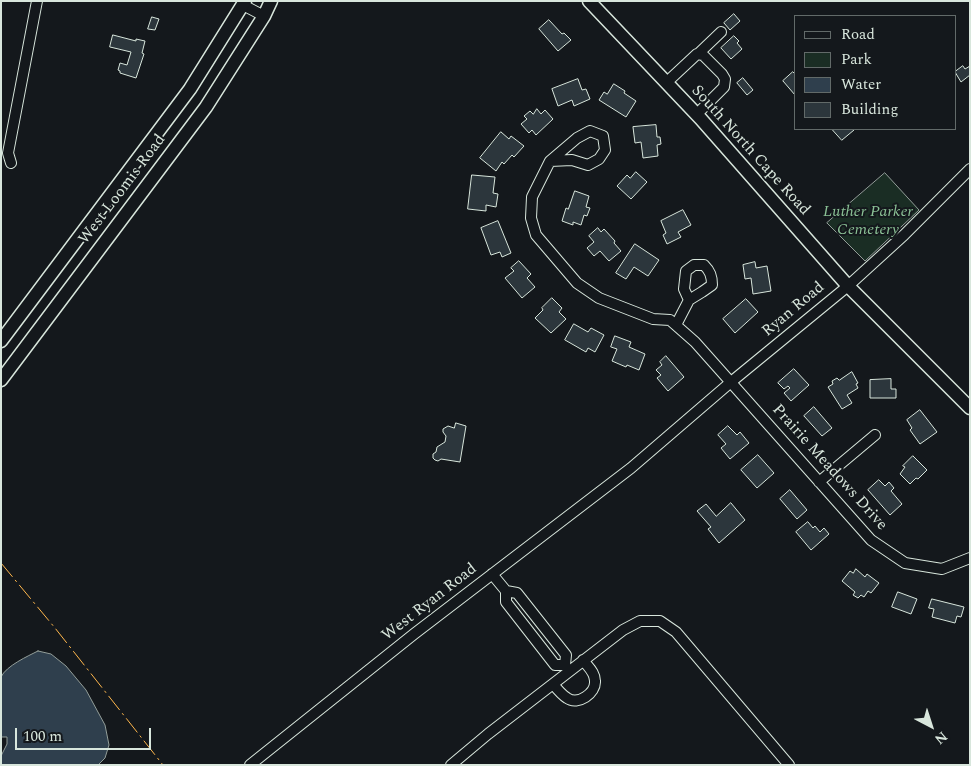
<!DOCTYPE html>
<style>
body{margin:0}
#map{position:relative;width:971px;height:766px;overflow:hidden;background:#14181c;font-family:Spectral,serif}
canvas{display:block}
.frame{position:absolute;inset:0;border:2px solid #d8e6dc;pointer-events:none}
.legend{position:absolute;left:794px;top:15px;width:162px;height:115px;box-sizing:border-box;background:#14181c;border:1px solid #626a69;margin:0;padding:6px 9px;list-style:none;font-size:15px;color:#d8e6dc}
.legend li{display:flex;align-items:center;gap:10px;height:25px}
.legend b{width:25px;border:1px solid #626a69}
.north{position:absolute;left:906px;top:701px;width:50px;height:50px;-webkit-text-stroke:4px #14181c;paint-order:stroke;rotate:140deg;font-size:14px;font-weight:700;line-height:20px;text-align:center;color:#d8e6dc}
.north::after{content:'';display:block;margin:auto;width:18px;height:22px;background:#d8e6dc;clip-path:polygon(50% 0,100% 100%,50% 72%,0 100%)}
.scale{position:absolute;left:15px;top:728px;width:136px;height:22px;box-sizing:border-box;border:2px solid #d8e6dc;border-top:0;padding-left:6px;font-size:15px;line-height:18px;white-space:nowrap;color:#d8e6dc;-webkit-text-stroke:4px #14181c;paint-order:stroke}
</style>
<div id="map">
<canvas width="971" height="766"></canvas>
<div class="frame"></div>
<ul class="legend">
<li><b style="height:6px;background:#14181c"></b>Road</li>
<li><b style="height:14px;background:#1a2d24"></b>Park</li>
<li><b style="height:14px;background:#2f3f4d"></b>Water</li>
<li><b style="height:14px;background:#2c363c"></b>Building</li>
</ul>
<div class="north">N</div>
<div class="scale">100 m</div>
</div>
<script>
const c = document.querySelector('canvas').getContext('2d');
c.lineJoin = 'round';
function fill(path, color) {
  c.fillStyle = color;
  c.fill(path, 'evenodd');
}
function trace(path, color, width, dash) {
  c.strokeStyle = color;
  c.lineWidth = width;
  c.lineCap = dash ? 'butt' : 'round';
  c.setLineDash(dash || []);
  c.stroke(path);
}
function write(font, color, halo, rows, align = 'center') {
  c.font = font + ' Spectral,serif';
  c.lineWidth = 4;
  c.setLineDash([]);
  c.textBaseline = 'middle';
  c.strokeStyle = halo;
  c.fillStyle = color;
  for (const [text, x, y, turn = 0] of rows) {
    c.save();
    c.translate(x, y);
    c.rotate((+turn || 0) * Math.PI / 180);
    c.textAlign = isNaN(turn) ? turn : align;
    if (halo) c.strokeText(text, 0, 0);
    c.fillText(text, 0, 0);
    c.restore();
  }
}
const green = new Path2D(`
 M885 173 919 210 865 261 827 223Z`);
const water = new Path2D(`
 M38 651 51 654 66 666 86 690 105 725 109 745 105 758 98 765H1V756L7 744V737H1V677C6 666 28 656 38 651Z`);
const building = new Path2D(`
 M734 14 740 21 730 30 724 23Z
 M152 17 159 19 155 30 148 29Z
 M549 20 562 34 564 33 571 40 558 51 539 29Z
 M113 35 136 41V39L145 41 142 53 144 54 136 78 120 73V71L118 70 120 63 127 65 131 52 110 47Z
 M734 36 739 41 737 43 742 49 731 59 721 48Z
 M963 66 965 69 970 66V75L961 82 955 72Z
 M793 72 795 74V95L783 81Z
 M743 78 753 90 747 95 737 83Z
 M578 79 582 90 586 89 590 99 574 106 572 100 558 106 552 89Z
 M614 84 625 91 624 93 636 101 626 117 599 100 604 92 607 94Z
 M537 109 541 114 545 110 553 119 536 135 532 130 529 133 521 124 527 119 524 116 530 111 533 114Z
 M656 125 657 137H660L661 144 657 145 658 156 643 158 641 142 635 143 633 127Z
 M832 129H854V130L842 140Z
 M501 132 509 139 511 136 524 146 514 157 512 155 504 164 502 162 496 171 480 158Z
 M636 172 647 182 631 199 617 186 627 175 630 178Z
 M472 175 495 177 493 193 498 194 496 207 486 205V211L468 209Z
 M575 191 589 196 586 207 590 208 587 216 584 215 581 225 573 222V225L562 221 566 208 568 209Z
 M683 210 691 225 678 232 681 237 667 244 663 235 666 233 661 221Z
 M498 221 511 253 502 257 500 252 491 255 481 228Z
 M598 228 601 232 604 229 615 241 614 243 621 251 609 261 600 251 594 256 587 248 594 242 589 236Z
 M635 244 659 260 648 276 634 267 626 279 616 273Z
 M519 261 531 274 527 278 535 287 522 298 505 278 514 271 511 268Z
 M755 262 756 268 767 266 771 291 753 294 751 278 745 279 743 265Z
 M552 298 562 308 559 312 566 319 551 333 535 318 543 310 542 308Z
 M746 299 758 312 735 333 723 319Z
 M574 324 588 332 591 328 604 335 595 352 588 348 586 352 565 340Z
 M615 336 631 342 629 347 645 354 639 370 627 365 626 367 612 361 617 349 611 347Z
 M666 356 684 377 668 391 657 378 661 375 656 370 662 365 660 362Z
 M794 369 809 385 791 401 784 393 790 388 788 386 784 389 778 383Z
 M852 372 858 383 856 384 858 388 847 395 852 403 842 409 828 387 833 384 832 381 837 378 839 380Z
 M891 379V389H896V398H870V380Z
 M814 407 832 428 822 436 804 416Z
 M920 410 937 432 920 444 910 430 912 428 907 420Z
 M456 423 466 426 460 462 441 459 438 461 435 460 433 458V454L436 452 437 447 445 442 446 436 443 432V429L448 426 454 428Z
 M728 426 737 435 740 432 749 443 730 459 721 448 726 444 718 435Z
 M758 455 774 473 757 488 741 470Z
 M913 456 927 470 918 479 916 478 910 484 900 474 905 467 903 466Z
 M879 480 885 486 889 482 894 488 891 491 902 504 890 515 868 490Z
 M790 490 807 510 797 519 780 499Z
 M731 503 745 520 719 543 708 529 711 527 697 511 706 504 716 516Z
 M808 522 813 528 815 526 820 532 824 528 829 534 811 550 796 532Z
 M856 569 865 577 867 574 879 583 871 593 868 591 864 597 861 595 858 598 853 595 855 592 842 581 850 571 853 573Z
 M898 592 917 599 911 614 892 607Z
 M932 599 964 607 961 617 957 616 955 623 932 617 934 609 929 608Z`);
const minor = new Path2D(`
 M243 5 264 16
 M698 54 721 32
 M667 82 697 54 703 55 722 74 725 79 724 87 697 114
 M550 161 577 138 590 131 603 136 605 150 599 159 588 165 572 160 550 161 532 197 531 218 536 235 577 283 599 298 653 319 670 320 695 342 871 540 905 563 942 569 970 558
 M11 163 8 153 37 1
 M676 325 689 300 702 292 712 285C712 276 710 271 704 265H694L686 271 684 289 689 300
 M819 482 875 435
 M492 574 506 591V602L555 665H565L566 655 517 593 506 591
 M553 684C557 689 562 695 567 698 578 706 596 693 595 681 595 672 588 667 583 660
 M250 765 414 634 631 468 731 382 848 286 904 235 970 169
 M451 765 488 734 623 630 640 621H660L676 632 789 765`);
const major = new Path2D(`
 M589 1 700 118 848 286 970 408
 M1 341 190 89 245 1
 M1 380 206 107 264 16 271 1`);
const power = new Path2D(`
 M1 563 55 628 163 765`);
const streetNames = [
 ["South North Cape Road",750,151,48],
 ["West Loomis Road",123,190,-53],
 ["Ryan Road",794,310,-40],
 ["Prairie Meadows Drive",829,468,48],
 ["West Ryan Road",430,603,-38]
];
const parkNames = [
 ["Luther Parker",868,213],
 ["Cemetery",868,231]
];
fill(green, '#1a2d24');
trace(green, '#939e99', 1);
fill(water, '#2f3f4d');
trace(water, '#939e99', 1);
fill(building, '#2c363c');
trace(building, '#d8e6dc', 1);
trace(minor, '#d8e6dc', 12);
trace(major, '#d8e6dc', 15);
trace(minor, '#14181c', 10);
trace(major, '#14181c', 12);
trace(power, '#ffb74d', 1, [18, 4, 2.5, 4]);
write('16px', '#d8e6dc', '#14181c', streetNames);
write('italic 16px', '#8ac095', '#14181c', parkNames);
</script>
